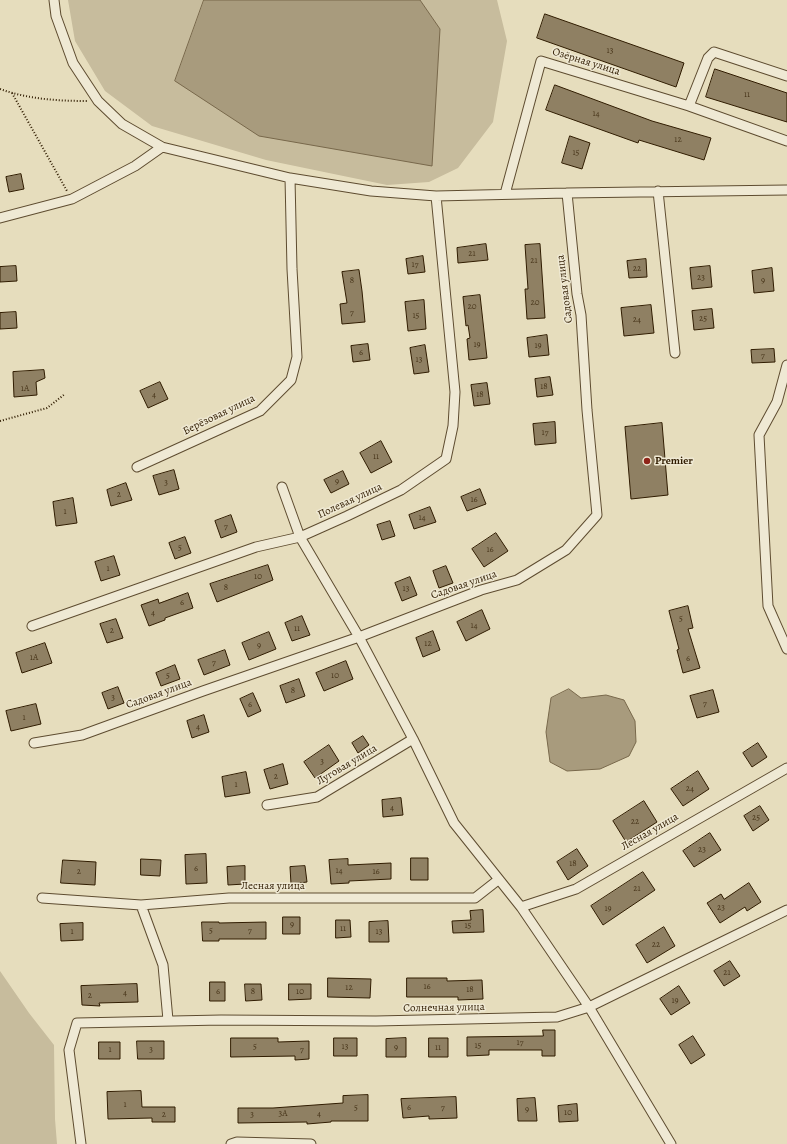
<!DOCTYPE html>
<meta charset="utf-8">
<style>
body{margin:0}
canvas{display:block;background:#e6ddbd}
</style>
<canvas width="787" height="1144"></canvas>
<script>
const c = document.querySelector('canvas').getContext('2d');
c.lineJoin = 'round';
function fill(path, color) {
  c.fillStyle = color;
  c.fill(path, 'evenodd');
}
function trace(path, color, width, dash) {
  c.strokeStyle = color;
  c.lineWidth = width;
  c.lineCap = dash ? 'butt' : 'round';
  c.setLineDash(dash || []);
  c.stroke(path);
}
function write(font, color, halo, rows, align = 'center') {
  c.font = font + ' Alegreya,serif';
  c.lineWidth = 3;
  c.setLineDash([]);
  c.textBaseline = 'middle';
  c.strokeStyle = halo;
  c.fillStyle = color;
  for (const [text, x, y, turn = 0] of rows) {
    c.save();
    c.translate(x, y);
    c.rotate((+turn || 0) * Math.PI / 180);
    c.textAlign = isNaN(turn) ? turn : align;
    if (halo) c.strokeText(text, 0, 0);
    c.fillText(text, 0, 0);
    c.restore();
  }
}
const green = new Path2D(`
 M68 0H204L176 81 440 29 420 0H497L507 41 493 122 458 168 429 182 387 185 266 160 152 126 105 91 75 41Z
 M0 971 29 1013 54 1045 55 1119 57 1144H0Z`);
const water = new Path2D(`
 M204 0H420L440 29 432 166 259 136 175 81Z
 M569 689 581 698 606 695 624 700 635 721 636 742 629 756 600 769 567 771 550 762 546 732 551 698Z`);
const building = new Path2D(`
 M545 14 684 63 676 87 537 38Z
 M715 69 787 93V122L706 97Z
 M555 85 652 121 711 138 704 160 639 140 638 143 546 110Z
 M570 136 590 143 582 169 562 163Z
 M21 174 24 189 9 192 6 177Z
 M486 244 488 260 458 263 457 248Z
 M540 244 545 318 527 319 525 289H528L525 245Z
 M423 256 425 272 408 274 406 259Z
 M646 259 647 277 629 278 627 261Z
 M16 266 17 281 0 282V267Z
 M710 266 712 287 692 289 690 268Z
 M772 268 774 291 754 293 752 271Z
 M359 270 362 291 365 322 342 324 340 304 347 303 342 272Z
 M480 295 487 358 469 360 467 339 470 338 468 325 466 326 463 297Z
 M424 300 426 329 408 331 405 302Z
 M651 305 654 333 624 336 621 308Z
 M712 309 714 328 694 330 692 311Z
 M16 312 17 328 0 329V313Z
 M547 335 549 355 529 357 527 338Z
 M368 344 370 360 353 362 351 346Z
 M425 345 429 372 414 374 410 348Z
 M774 349 775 362 752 363 751 350Z
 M44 370 45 378 36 382 37 395 14 397 13 372Z
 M550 377 553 395 537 397 535 379Z
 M160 382 168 399 148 408 140 391Z
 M487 383 490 404 474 406 471 385Z
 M555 422 556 443 535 445 533 424Z
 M662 423 668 495 631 499 625 427Z
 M381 441 392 462 371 473 360 453Z
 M174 470 179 489 159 495 153 476Z
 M343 471 349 484 331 493 324 480Z
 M126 483 132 500 111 506 107 490Z
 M480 489 486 504 467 511 461 497Z
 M73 498 77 523 56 526 53 502Z
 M430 507 436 522 414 529 409 515Z
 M231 515 237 532 221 538 215 521Z
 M390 521 395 536 382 540 377 525Z
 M496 533 508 551 484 567 472 549Z
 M185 537 191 553 175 559 169 543Z
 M114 556 120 575 101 581 95 562Z
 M268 565 273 580 217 602 210 584Z
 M446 566 453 583 439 588 433 571Z
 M410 577 417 595 402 601 395 583Z
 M188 593 193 608 165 618V620L149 626 141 605 158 599 159 603Z
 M688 606 693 628 688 629 700 668 683 673 677 650 679 649 669 611Z
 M482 610 490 629 466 641 457 622Z
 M302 616 310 635 292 641 285 623Z
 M116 619 123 638 107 643 100 624Z
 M433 631 440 650 423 657 416 638Z
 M269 632 276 649 249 660 242 643Z
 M45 643 52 663 22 673 16 653Z
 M225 650 230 665 204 675 198 660Z
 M346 661 353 679 324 691 316 673Z
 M175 665 180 679 161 686 156 673Z
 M299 679 305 696 286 703 280 686Z
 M118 687 124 703 108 709 102 693Z
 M713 690 719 712 697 718 690 696Z
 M253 693 261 711 248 717 240 699Z
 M36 704 41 724 11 731 6 711Z
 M204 715 209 732 192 738 187 721Z
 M363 736 369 745 358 753 352 743Z
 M758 743 767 757 752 767 743 753Z
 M329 745 339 761 315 778 304 762Z
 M283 764 288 784 270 789 264 770Z
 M698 771 709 789 683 806 671 789Z
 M246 772 250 793 225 797 222 777Z
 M401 798 403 815 383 817 382 800Z
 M644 801 657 822 626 842 613 821Z
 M760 806 769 820 753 831 744 816Z
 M710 833 721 850 694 867 683 851Z
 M577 849 588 866 568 880 557 862Z
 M206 854 207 883 186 884 185 855Z
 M411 858H428V880H411Z
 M141 859 161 860 160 876 141 875Z
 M348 859V865L391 863V879L349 881V883L331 884 329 860Z
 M63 860 96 862 95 885 61 883Z
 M245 866V884L228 885 227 867Z
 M305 866 307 882 291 884 290 867Z
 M643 872 655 890 603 925 591 906Z
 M749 883 761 902 747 911 745 907 720 923 707 903 721 894 724 899Z
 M483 910 484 932 453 933 452 921 471 920 470 911Z
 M283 917H300V934H283Z
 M336 920H350L351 937 336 938Z
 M388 921 389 942H369V922Z
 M202 922H219V923L266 922V939H219V941H203Z
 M83 923V940L61 941 60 924Z
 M664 927 675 946 647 963 636 945Z
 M730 961 740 976 724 986 714 971Z
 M328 978 371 979 370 998 328 997Z
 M407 978H447V981L482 980 483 999 458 1000V997H407Z
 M210 982H225V1001H210Z
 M137 984 138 1002 99 1003 100 1006 82 1005 81 986Z
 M245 984H261L262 1000 246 1001Z
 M289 984H311V999L289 1000Z
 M679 986 690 1003 671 1015 660 999Z
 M543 1030H555V1056H542V1050H489V1055L467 1056V1037L543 1036Z
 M693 1036 705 1055 691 1064 679 1045Z
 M231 1038H278V1042L309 1041V1059L295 1060V1056L231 1057Z
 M334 1038H357V1056H334Z
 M406 1038V1057H386V1039Z
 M429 1038H448V1057H429Z
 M137 1041H164V1059H138Z
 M99 1042H120V1059H99Z
 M141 1091 142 1107H175V1122H152V1118L108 1119 107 1092Z
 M368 1095V1121H331V1122L307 1124V1122L238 1123V1108H273L343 1103V1096Z
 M456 1097 457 1118 429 1119V1116L403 1118 401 1099Z
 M535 1098 537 1121H518L517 1099Z
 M577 1104 578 1121 559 1122 558 1106Z`);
const path = new Path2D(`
 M0 89C28 99 57 101 87 101
 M12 93 67 191
 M0 421 47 408 65 394`);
const street = new Path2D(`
 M54 0 56 16 73 63 98 101 122 124 162 147 290 178 371 191 436 196 567 193 787 190
 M689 106 787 141
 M658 191 675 353
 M505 194 541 61 689 106 708 58 714 52 787 76
 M0 218 72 199 135 166 162 147
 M787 365 777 402 759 435 768 606 787 649
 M137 467 260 411 291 380 297 357 292 269 290 178
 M282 487 300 537 359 637 413 739 454 823 521 907 589 1007 671 1144
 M32 626 256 547 300 537 347 516 401 490 446 459 453 426 455 392 436 196
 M34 743 82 735 203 691 359 637 481 590 517 580 566 550 597 515 587 410 581 315 577 294 567 193
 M267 805 317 797 413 739
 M42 898 141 905 229 898H475L498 880
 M141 905 163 965 168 1020
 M521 907 576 889 787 768
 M81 1144 69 1050 77 1023 221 1020 376 1021 557 1017 589 1007 787 910
 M231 1144 237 1142 311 1144`);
const markers = [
 [647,461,4,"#8f2418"]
];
const numberNames = [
 ["13",610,51],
 ["11",747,95],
 ["14",596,114],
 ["12",678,140],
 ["15",576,153],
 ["21",472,254],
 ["21",534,261],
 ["17",415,265],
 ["22",637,269],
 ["23",701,278],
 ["8",352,281],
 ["9",763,281],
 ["20",535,303],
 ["20",472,307],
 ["7",352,313],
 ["15",416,316],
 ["25",703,319],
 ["24",637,320],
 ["19",477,345],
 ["19",538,346],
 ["6",361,353],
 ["7",763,356],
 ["13",419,360],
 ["18",544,387],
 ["1А",25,389],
 ["4",154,395],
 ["18",480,395],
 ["17",545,433],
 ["11",376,457],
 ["9",337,482],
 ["3",166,483],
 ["2",119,495],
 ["16",474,500],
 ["1",65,512],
 ["14",422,518],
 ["7",226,527],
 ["5",180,548],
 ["16",490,550],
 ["1",108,569],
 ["10",258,577],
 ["8",226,588],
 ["13",406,589],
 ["6",182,603],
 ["4",153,613],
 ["5",681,619],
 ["14",474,626],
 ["11",297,629],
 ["2",112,631],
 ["12",428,644],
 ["9",259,646],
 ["1А",34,658],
 ["6",688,659],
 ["7",214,663],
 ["5",168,676],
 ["10",335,676],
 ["8",293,691],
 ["3",113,698],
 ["7",705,704],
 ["6",250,705],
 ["1",24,718],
 ["4",198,727],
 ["3",322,762],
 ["2",276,777],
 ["1",236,785],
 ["24",690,789],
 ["4",392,808],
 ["25",756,818],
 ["22",635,822],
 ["23",702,850],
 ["18",573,864],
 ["6",196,869],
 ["14",339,871],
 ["2",79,872],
 ["16",376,872],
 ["21",637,889],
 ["23",721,908],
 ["19",608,909],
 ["9",292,925],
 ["15",468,926],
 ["11",343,929],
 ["5",211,931],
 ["7",250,931],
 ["1",72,932],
 ["13",379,932],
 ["22",656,945],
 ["21",727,973],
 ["16",427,987],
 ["12",349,988],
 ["18",470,990],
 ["6",218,992],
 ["8",253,992],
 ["10",300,992],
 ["4",125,993],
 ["2",90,996],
 ["19",675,1001],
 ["17",520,1043],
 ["15",478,1046],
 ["5",255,1047],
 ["13",345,1047],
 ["9",396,1048],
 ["11",438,1048],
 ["1",110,1050],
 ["3",151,1050],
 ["7",302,1050],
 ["1",125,1105],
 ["5",356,1108],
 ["6",409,1108],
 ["7",443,1108],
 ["9",527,1110],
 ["10",568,1113],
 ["3А",283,1114],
 ["4",319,1114],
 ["2",164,1115],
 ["3",252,1115]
];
const streetNames = [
 ["Озёрная улица",586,62,17],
 ["Садовая улица",565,289,-97],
 ["Берёзовая улица",219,415,-26],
 ["Полевая улица",350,501,-25],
 ["Садовая улица",464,585,-19],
 ["Садовая улица",159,694,-20],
 ["Луговая улица",347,765,-31],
 ["Лесная улица",650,832,-30],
 ["Лесная улица",273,886],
 ["Солнечная улица",444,1008,-1]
];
const poiNames = [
 ["Premier",655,461]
];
fill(green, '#c7bc9d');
fill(water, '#a89b7d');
trace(water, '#78684b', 1);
fill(building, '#8f8063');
trace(building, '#301c01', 1);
trace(street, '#5e4c30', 11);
trace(path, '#301c01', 2, [1, 2]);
trace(street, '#efe9d4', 9);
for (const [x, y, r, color] of markers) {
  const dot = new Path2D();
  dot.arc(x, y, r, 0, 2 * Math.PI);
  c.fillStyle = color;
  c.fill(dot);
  trace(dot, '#efe9d4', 1.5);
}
write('9px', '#48351a', null, numberNames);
write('11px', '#301c01', '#efe9d4', streetNames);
write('bold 11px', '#301c01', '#efe9d4', poiNames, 'left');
</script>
